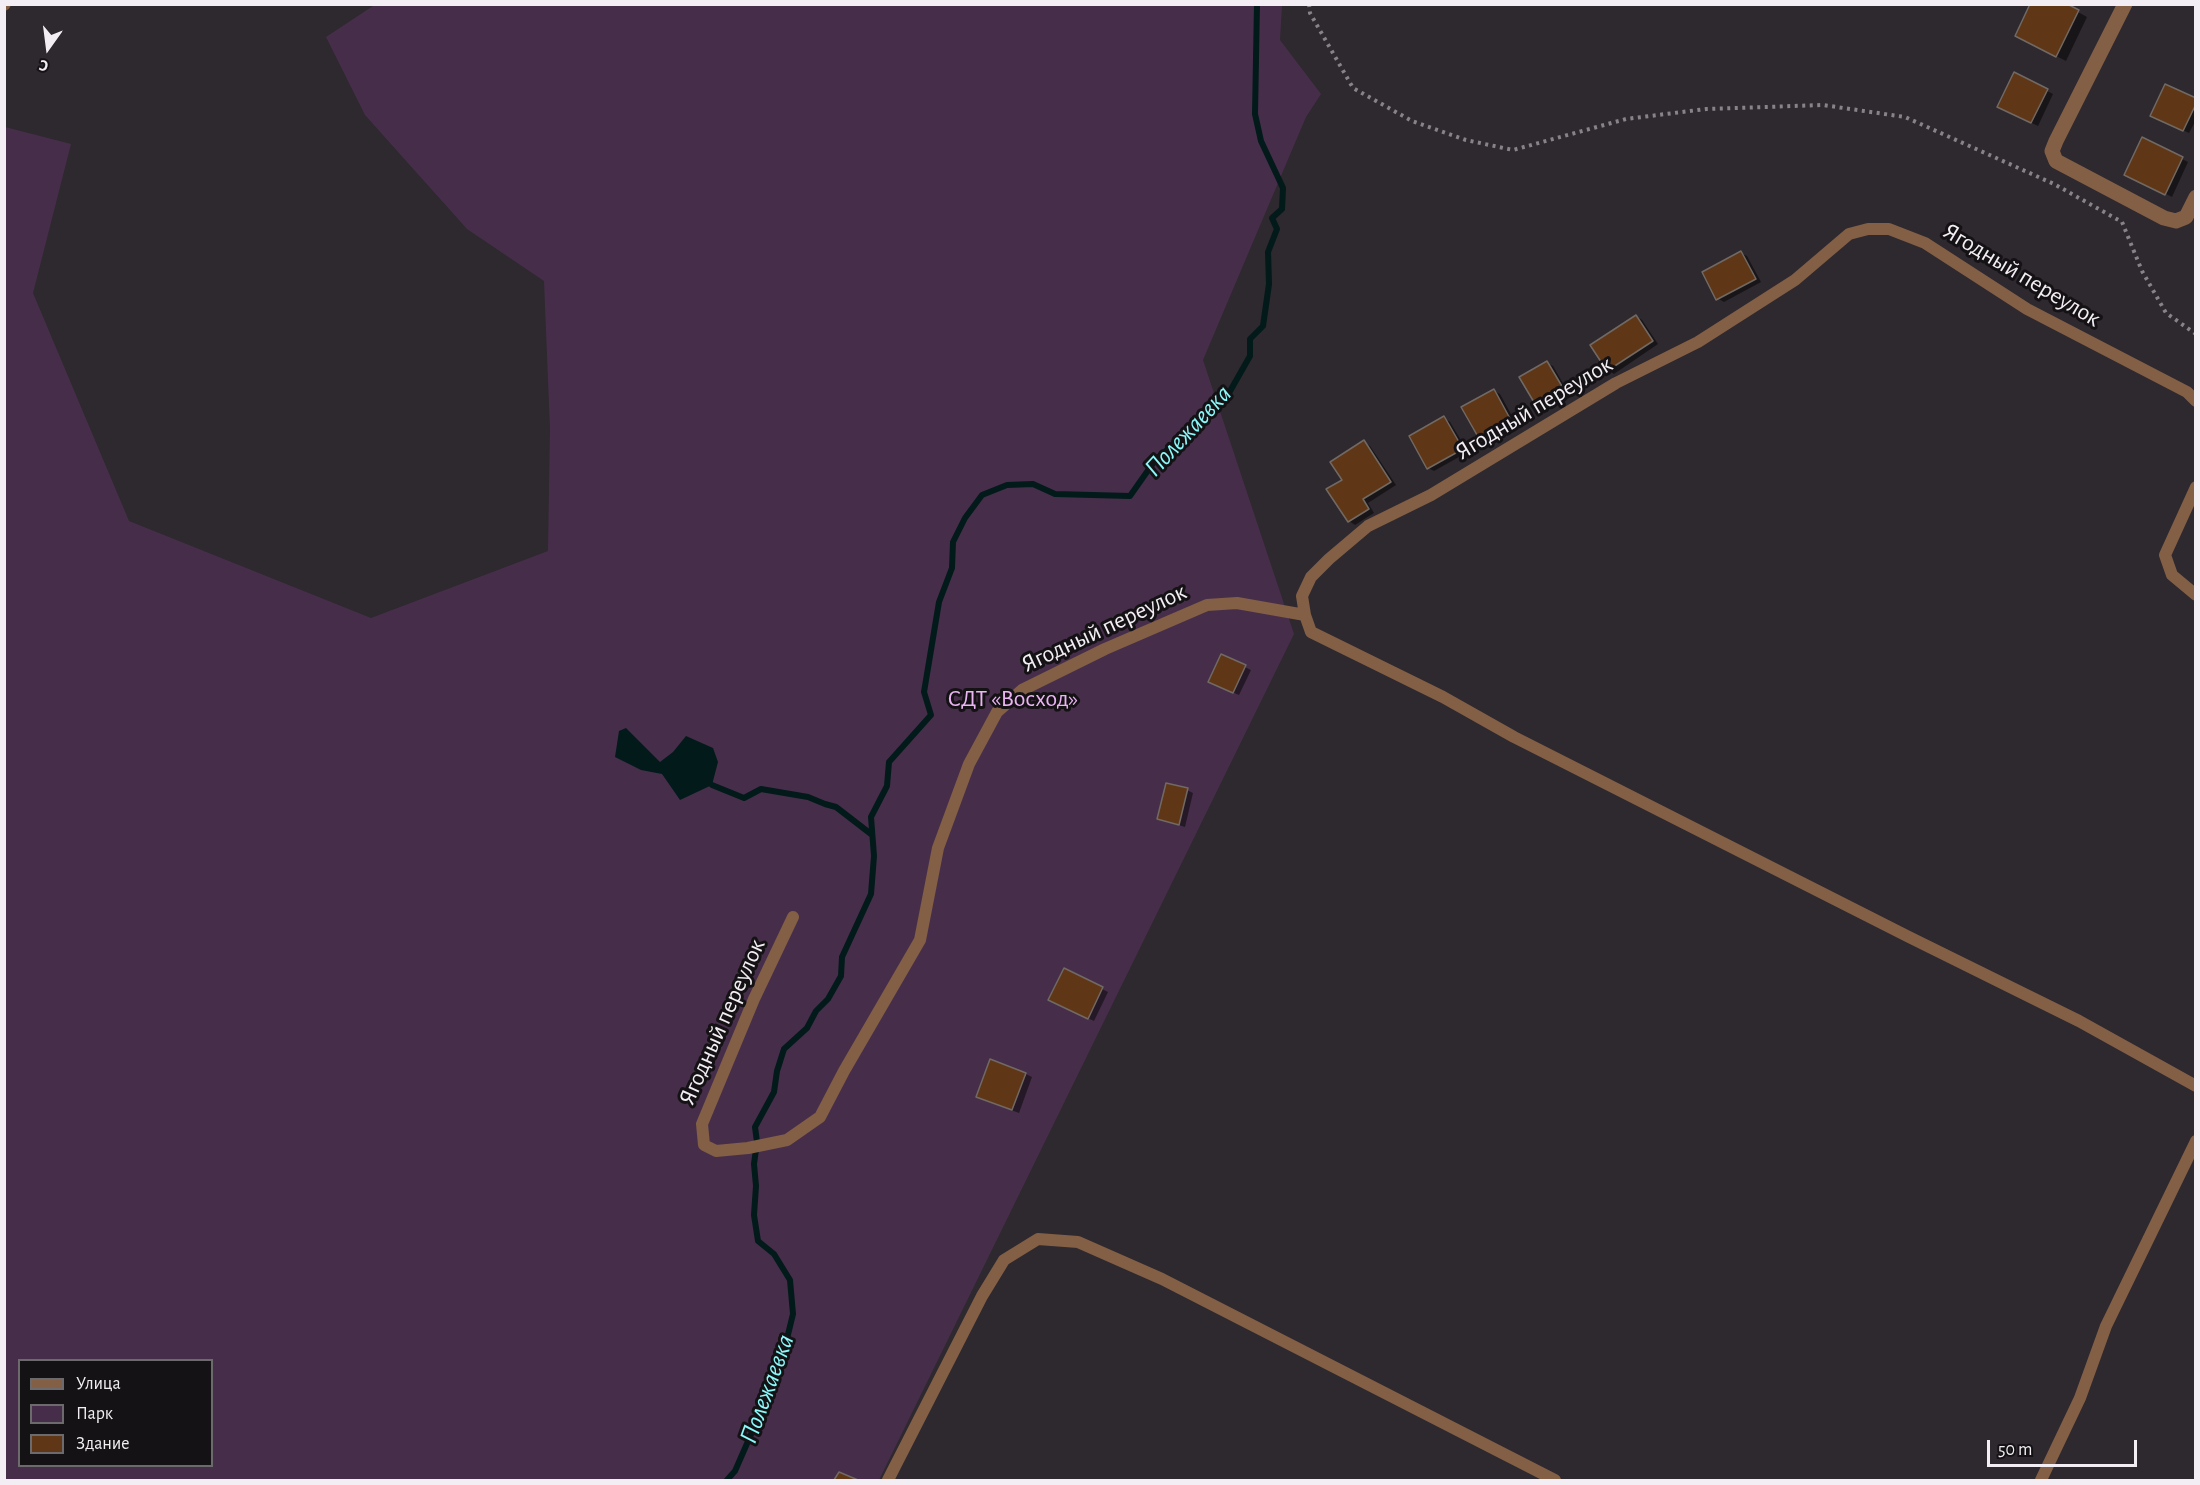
<!DOCTYPE html>
<meta charset="utf-8">
<style>
body{margin:0}
#map{position:relative;width:2200px;height:1485px;overflow:hidden;background:#2e282f;font-family:"Alegreya Sans",sans-serif}
canvas{display:block}
.frame{position:absolute;inset:0;border:6px solid #f2eef3;pointer-events:none}
.legend{position:absolute;left:18px;top:1359px;width:195px;height:108px;box-sizing:border-box;background:#151215;border:2px solid #6d6a6e;margin:0;padding:8px 10px;list-style:none;font-size:18px;color:#f2eef3}
.legend li{display:flex;align-items:center;gap:12px;height:30px}
.legend b{width:30px;border:2px solid #6d6a6e}
.north{position:absolute;left:18px;top:18px;width:60px;height:60px;-webkit-text-stroke:4px #151215;paint-order:stroke;rotate:194deg;font-size:16px;font-weight:700;line-height:24px;text-align:center;color:#f2eef3}
.north::after{content:'';display:block;margin:auto;width:21px;height:27px;background:#f2eef3;clip-path:polygon(50% 0,100% 100%,50% 72%,0 100%)}
.scale{position:absolute;left:1987px;top:1440px;width:150px;height:27px;box-sizing:border-box;border:3px solid #f2eef3;border-top:0;padding-left:8px;font-size:18px;line-height:21px;white-space:nowrap;color:#f2eef3;-webkit-text-stroke:4px #151215;paint-order:stroke}
</style>
<div id="map">
<canvas width="2200" height="1485"></canvas>
<div class="frame"></div>
<ul class="legend">
<li><b style="height:8px;background:#825f45"></b>Улица</li>
<li><b style="height:16px;background:#462e4a"></b>Парк</li>
<li><b style="height:16px;background:#5f3717"></b>Здание</li>
</ul>
<div class="north">С</div>
<div class="scale">50 m</div>
</div>
<script>
const c = document.querySelector('canvas').getContext('2d');
c.lineJoin = 'round';
function fill(path, color) {
  c.fillStyle = color;
  c.fill(path, 'evenodd');
}
function trace(path, color, width, dash) {
  c.strokeStyle = color;
  c.lineWidth = width;
  c.lineCap = dash ? 'butt' : 'round';
  c.setLineDash(dash || []);
  c.stroke(path);
}
function write(font, color, halo, rows, align = 'center') {
  c.font = font + ' "Alegreya Sans",sans-serif';
  c.lineWidth = 6;
  c.setLineDash([]);
  c.textBaseline = 'middle';
  c.strokeStyle = halo;
  c.fillStyle = color;
  for (const [text, x, y, turn = 0] of rows) {
    c.save();
    c.translate(x, y);
    c.rotate((+turn || 0) * Math.PI / 180);
    c.textAlign = isNaN(turn) ? turn : align;
    if (halo) c.strokeText(text, 0, 0);
    c.fillText(text, 0, 0);
    c.restore();
  }
}
const green = new Path2D(`
 M376 4 1282 5 1280 40 1321 94 1306 117 1203 360 1294 634 879 1480H5V127L71 144 33 293 129 521 371 618 548 551 550 429 544 281 467 229 365 115 326 37ZM20 1360H212V1466H20Z`);
const water = new Path2D(`
 M626 728 660 762 673 752 686 736 713 748 718 762 712 785 680 800 662 774 641 770 615 757 619 731Z`);
const shadow = new Path2D(`
 M2078 12 2087 17 2066 61 2026 41Z
 M2014 74 2053 94 2038 126 2005 110Z
 M2196 100V120L2189 133 2158 118Z
 M2143 139 2188 162 2172 197 2130 176Z
 M1741 253 1747 256 1761 282 1724 302 1717 298Z
 M1636 316 1642 320 1658 344 1614 374 1608 370 1592 346Z
 M1547 363 1553 366 1571 397 1545 411 1539 408Z
 M1494 391 1500 394 1518 427 1488 444 1482 440Z
 M1444 418 1450 422 1468 452 1434 471 1428 468Z
 M1364 442 1370 446 1396 485 1368 503 1374 513 1355 525 1349 521 1344 480Z
 M1245 667 1251 670 1239 695 1216 685Z
 M1187 790 1193 793 1185 827 1159 819Z
 M1064 970 1108 992 1094 1021 1056 1003Z
 M1026 1074 1032 1077 1019 1113 984 1100Z`);
const stream = new Path2D(`
 M712 785 744 798 761 789 808 797 825 804 836 807 871 834
 M727 1480 735 1471 763 1407 772 1377 783 1355 793 1314 790 1280 774 1254 758 1241 754 1215 756 1186 754 1164 757 1142 755 1127 774 1092 777 1071 784 1049 807 1028 816 1011 828 999 841 976 842 957 871 894 874 856 871 817 887 786 889 762 931 715 924 692 939 602 952 568 953 542 965 518 982 495 1007 485 1033 484 1055 494 1130 496 1156 459 1186 434 1199 416 1225 400 1250 356V339L1263 326 1269 284 1268 252 1277 229 1272 218 1282 209 1283 188 1261 141 1255 114 1257 4`);
const building = new Path2D(`
 M2030 4H2067L2079 10 2056 57 2015 36Z
 M2014 72 2048 89 2031 123 1997 107Z
 M2165 84 2196 98V104L2183 131 2150 116Z
 M2142 137 2183 157 2165 195 2124 175Z
 M1741 251 1756 279 1716 300 1702 272Z
 M1636 315 1653 341 1607 371 1590 345Z
 M1547 361 1566 393 1538 409 1519 377Z
 M1494 389 1513 424 1481 442 1461 407Z
 M1444 416 1463 449 1427 469 1409 436Z
 M1364 440 1391 482 1363 499 1369 509 1348 522 1326 489 1342 480 1330 462Z
 M1221 654 1246 665 1233 693 1208 682Z
 M1166 783 1188 788 1179 825 1157 819Z
 M1064 968 1103 987 1088 1019 1048 1000Z
 M990 1059 1026 1073 1012 1110 976 1097Z
 M839 1472 858 1480H834Z`);
const path = new Path2D(`
 M1309 4 1310 13 1353 88 1412 121 1466 140 1513 150 1626 119 1706 109 1823 105 1905 117 2054 184 2122 222 2142 271 2166 313 2196 334`);
const lane = new Path2D(`
 M4 5 5 4
 M2196 401 2187 392 2027 309 1925 243 1889 229H1868L1849 234 1795 280 1698 342 1616 383 1431 495 1368 526 1329 559 1311 577 1302 596 1305 615 1311 632 1443 697 1514 737 1909 937 2079 1021 2196 1086
 M2196 487 2165 555 2172 575 2196 595
 M793 917 754 999 702 1124 704 1145 716 1151 748 1148 787 1140 820 1117 844 1071 920 940 938 848 969 764 997 712 1022 690 1105 649 1207 605 1237 603 1305 615
 M888 1480 982 1296 1004 1260 1038 1239 1078 1242 1162 1279 1555 1480
 M2041 1480 2080 1398 2106 1326 2196 1141`);
const street = new Path2D(`
 M2125 4 2056 141 2052 151 2056 161 2164 218 2176 221 2186 217 2196 197`);
const streetNames = [
 ["Ягодный переулок",2022,275,31],
 ["Ягодный переулок",1534,408,-31],
 ["Ягодный переулок",1104,628,-25],
 ["Ягодный переулок",722,1022,-66]
];
const parkNames = [
 ["СДТ «Восход»",1013,699]
];
const waterNames = [
 ["Полежаевка",1188,431,-47],
 ["Полежаевка",767,1389,-70]
];
fill(green, '#462e4a');
fill(water, '#031a1a');
fill(shadow, '#0007');
trace(stream, '#031a1a', 6);
fill(building, '#5f3717');
trace(building, '#716963', 1.5);
trace(path, '#888389', 4, [3, 4.5]);
trace(lane, '#825f45', 12);
trace(street, '#825f45', 15);
write('24px', '#f2eef3', '#151215', streetNames);
write('24px', '#ebb5f3', '#151215', parkNames);
write('italic 26px', '#8af9fa', '#151215', waterNames);
</script>
